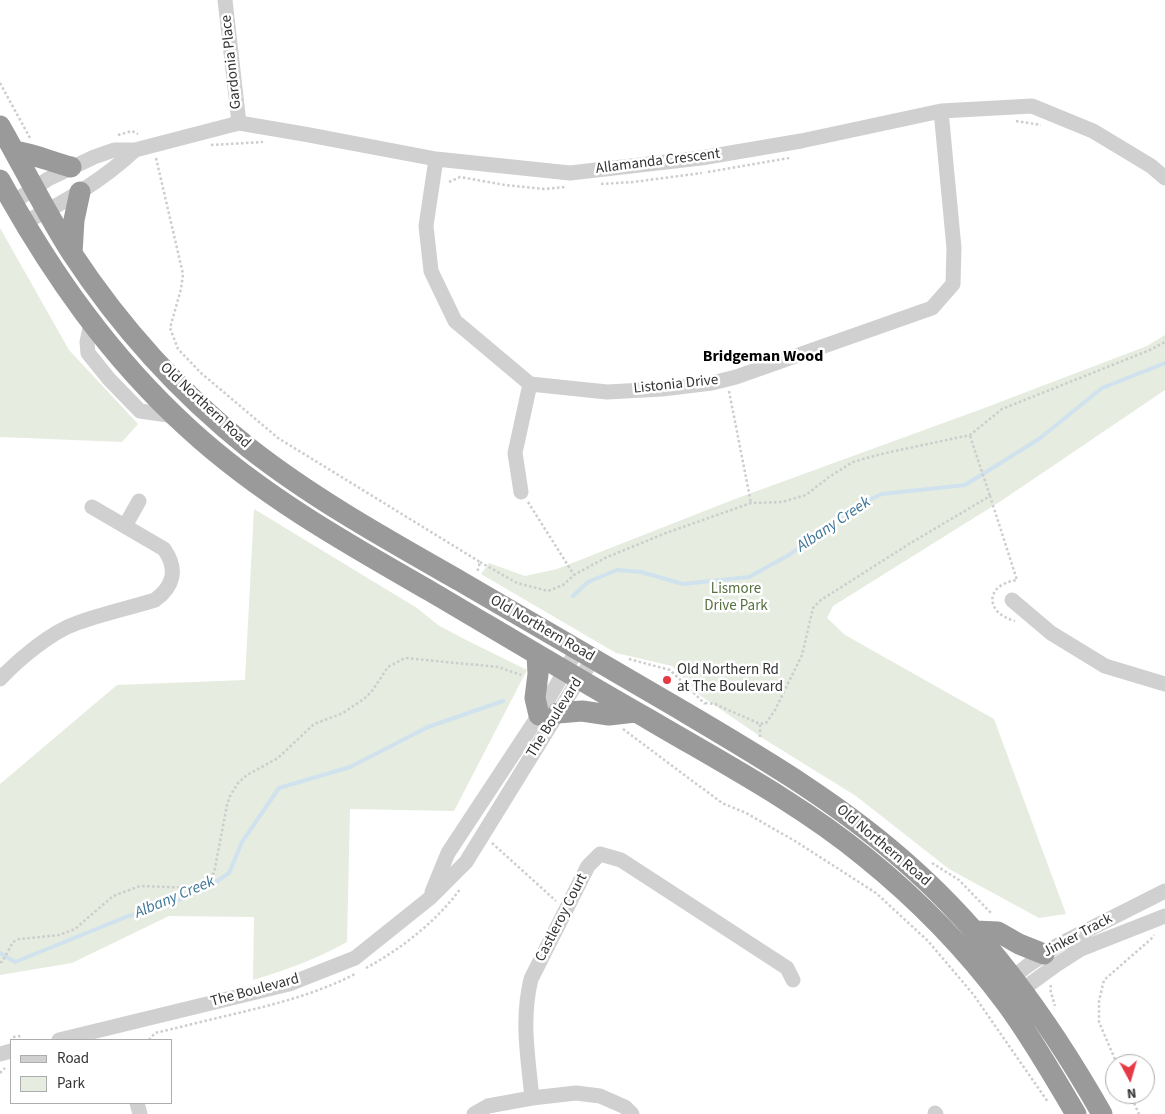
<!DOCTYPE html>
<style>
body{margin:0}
#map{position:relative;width:1165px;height:1114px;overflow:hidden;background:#fff;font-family:"Source Sans 3",sans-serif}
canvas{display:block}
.legend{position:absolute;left:10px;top:1039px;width:162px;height:65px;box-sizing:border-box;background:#fff;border:1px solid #adadad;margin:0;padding:6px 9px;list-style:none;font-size:15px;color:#333}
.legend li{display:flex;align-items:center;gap:10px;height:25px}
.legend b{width:25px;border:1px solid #adadad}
.north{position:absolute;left:1105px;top:1054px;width:50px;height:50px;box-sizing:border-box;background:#fff;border:1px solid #adadad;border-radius:50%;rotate:174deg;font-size:14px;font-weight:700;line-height:20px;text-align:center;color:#333}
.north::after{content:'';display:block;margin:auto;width:18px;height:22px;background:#e63946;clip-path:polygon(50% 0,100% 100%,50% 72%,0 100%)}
</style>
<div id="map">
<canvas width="1165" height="1114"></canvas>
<ul class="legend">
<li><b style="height:6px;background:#d0d0d0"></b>Road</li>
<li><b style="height:14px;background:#e6ecdf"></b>Park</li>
</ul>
<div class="north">N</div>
</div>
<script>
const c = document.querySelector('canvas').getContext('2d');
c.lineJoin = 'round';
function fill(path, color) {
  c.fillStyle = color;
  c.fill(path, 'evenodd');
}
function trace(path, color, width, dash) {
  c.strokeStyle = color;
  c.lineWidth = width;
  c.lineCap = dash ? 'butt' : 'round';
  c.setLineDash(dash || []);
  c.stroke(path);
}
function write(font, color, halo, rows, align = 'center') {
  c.font = font + ' "Source Sans 3",sans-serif';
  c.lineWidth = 5;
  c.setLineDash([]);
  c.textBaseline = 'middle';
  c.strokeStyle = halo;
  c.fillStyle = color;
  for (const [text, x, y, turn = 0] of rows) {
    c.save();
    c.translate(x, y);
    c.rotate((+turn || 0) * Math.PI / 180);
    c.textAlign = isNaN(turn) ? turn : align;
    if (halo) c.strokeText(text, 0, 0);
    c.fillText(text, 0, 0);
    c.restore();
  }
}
const green = new Path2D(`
 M0 228 69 350 138 424 122 442 0 437Z
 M1165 335V390L1001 501 833 606 827 618 845 635 994 719 1066 914 1039 918 949 869 856 796 764 739 701 696 672 666 616 653 481 574 489 563 525 576 557 569 735 499 979 410 1147 346Z
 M254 509 417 608 438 625 462 638 527 670 454 811 350 809 347 942C317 959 286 970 253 980L254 917 169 916 72 963 0 975V784L117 685 245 680Z`);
const stream = new Path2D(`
 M573 596 588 582 617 570 641 572 683 584 749 577 789 555 860 504 882 494 965 485 1039 439 1102 388 1165 363
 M0 953 15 962 126 917 179 900 207 888 229 873 242 842 279 788 350 767 428 727 503 701`);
const path = new Path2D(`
 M0 83 30 138
 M1016 121 1041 125
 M118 135 132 131 138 134
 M211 145 263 142
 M156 158 183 274 181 289 170 328 178 349 201 373 278 438 480 562 477 573
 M708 172 789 158
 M449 182 460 177 505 185 544 189 566 187
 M601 184 633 182 702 173
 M729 391 751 503
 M970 436 990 496
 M528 502 574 575
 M480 562 517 583 548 591 563 585 574 575 605 558 666 533 751 503 782 502 806 495 829 477 853 462 881 454 970 435 1002 409 1150 350 1165 342
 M629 659 670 670 705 704
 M705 703 715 704 760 724 766 723 775 710 802 655 813 608 821 600 909 544 990 496 1017 580C984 585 985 613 1015 621
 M623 729 722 803 746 813 795 841 876 893 928 941 973 994 1048 1102
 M760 737V724
 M492 843 556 901
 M932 863 959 880 992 914
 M0 962H2L13 942 19 939 59 935 75 929 113 896 140 886 196 888 214 873 227 805 230 796 238 783 247 775 278 758 314 724 343 713 365 698 372 691 388 667 405 658 498 667 521 675
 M366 968C401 949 437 921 461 888
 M1051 985 1050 989 1055 1006
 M13 1037 21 1036
 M149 1040 155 1033C181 1027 208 1020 234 1014 276 1004 316 994 355 974
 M1117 1064 1099 1022V1001L1104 980 1151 939 1154 935
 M0 1073 5 1068
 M1130 1094 1139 1114`);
const minor = new Path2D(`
 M225 0 239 123
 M436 159 426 226 431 271 455 321 530 384 607 392 662 389 712 383 736 377 932 308 953 284 954 248 941 111
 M12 203 48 179 94 157 114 150H135L239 123 304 134 436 159 570 173 701 158 801 141 941 111 1032 106 1093 131 1151 166 1165 178
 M23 223C64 203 102 181 135 150
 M91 323 87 342 88 353 109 379 140 411 175 416
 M521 492 515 453 530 384
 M125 526 139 501
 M1012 600 1051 633 1105 666 1165 684
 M0 679C19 659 51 632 77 623 102 614 129 608 155 600 174 586 178 569 164 549L92 507
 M432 892 448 853 539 715 577 650
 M1006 983 1027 966 1058 945 1165 891
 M1015 995 1056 965 1081 949 1165 916
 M59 1040 289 984 355 958 430 898 466 862 579 679 593 660
 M0 1054 11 1051
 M532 1098C528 1057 521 1020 531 979L588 866 600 854 621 860 787 968 793 980
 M137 1103 140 1114
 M935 1113 936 1114
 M474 1114 488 1106 532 1098 576 1093 600 1096 625 1107 632 1114`);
const highway = new Path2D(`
 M0 126C24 168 45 211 71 252 119 325 180 393 249 448 314 499 388 540 460 581 532 623 604 665 676 707 759 756 842 804 913 869 991 939 1051 1024 1102 1114
 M14 151C34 154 52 162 71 167
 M0 180C51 273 110 357 189 429 261 495 346 543 430 591 503 634 576 678 650 720 723 763 799 803 865 857 917 899 966 949 1006 1003 1032 1038 1054 1077 1076 1114
 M72 253 74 220 80 192
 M537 655 538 674 535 698 539 715
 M558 713 582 711 609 715 635 712
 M975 931 998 932 1019 944 1044 954`);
const markers = [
 [667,680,5,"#e63946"]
];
const streetNames = [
 ["Gardonia Place",232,62,-96],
 ["Allamanda Crescent",658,162,-7],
 ["Listonia Drive",676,385,-6],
 ["Old Northern Road",205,406,43],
 ["Old Northern Road",542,629,30],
 ["The Boulevard",555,718,-58],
 ["Old Northern Road",883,846,40],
 ["Castleroy Court",562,918,-63],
 ["Jinker Track",1078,936,-28],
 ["The Boulevard",255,991,-15]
];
const parkNames = [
 ["Lismore",736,590],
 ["Drive Park",736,607]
];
const poiNames = [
 ["Old Northern Rd",677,671],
 ["at The Boulevard",677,688]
];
const neighbourhoodNames = [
 ["Bridgeman Wood",763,357]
];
const waterNames = [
 ["Albany Creek",834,525,-34],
 ["Albany Creek",175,898,-23]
];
fill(green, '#e6ecdf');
trace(stream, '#cfe2ee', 4);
trace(path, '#cdcdcd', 2.5, [2.5, 2.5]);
trace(minor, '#d0d0d0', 15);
trace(highway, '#9a9a9a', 21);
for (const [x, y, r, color] of markers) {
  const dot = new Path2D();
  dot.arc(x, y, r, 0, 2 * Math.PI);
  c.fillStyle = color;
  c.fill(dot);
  trace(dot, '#fff', 2);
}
write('15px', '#333', '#fff', streetNames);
write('15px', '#56703f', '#fff', parkNames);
write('15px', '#333', '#fff', poiNames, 'left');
write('bold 16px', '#000', '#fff', neighbourhoodNames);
write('italic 16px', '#3f7597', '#fff', waterNames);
</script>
